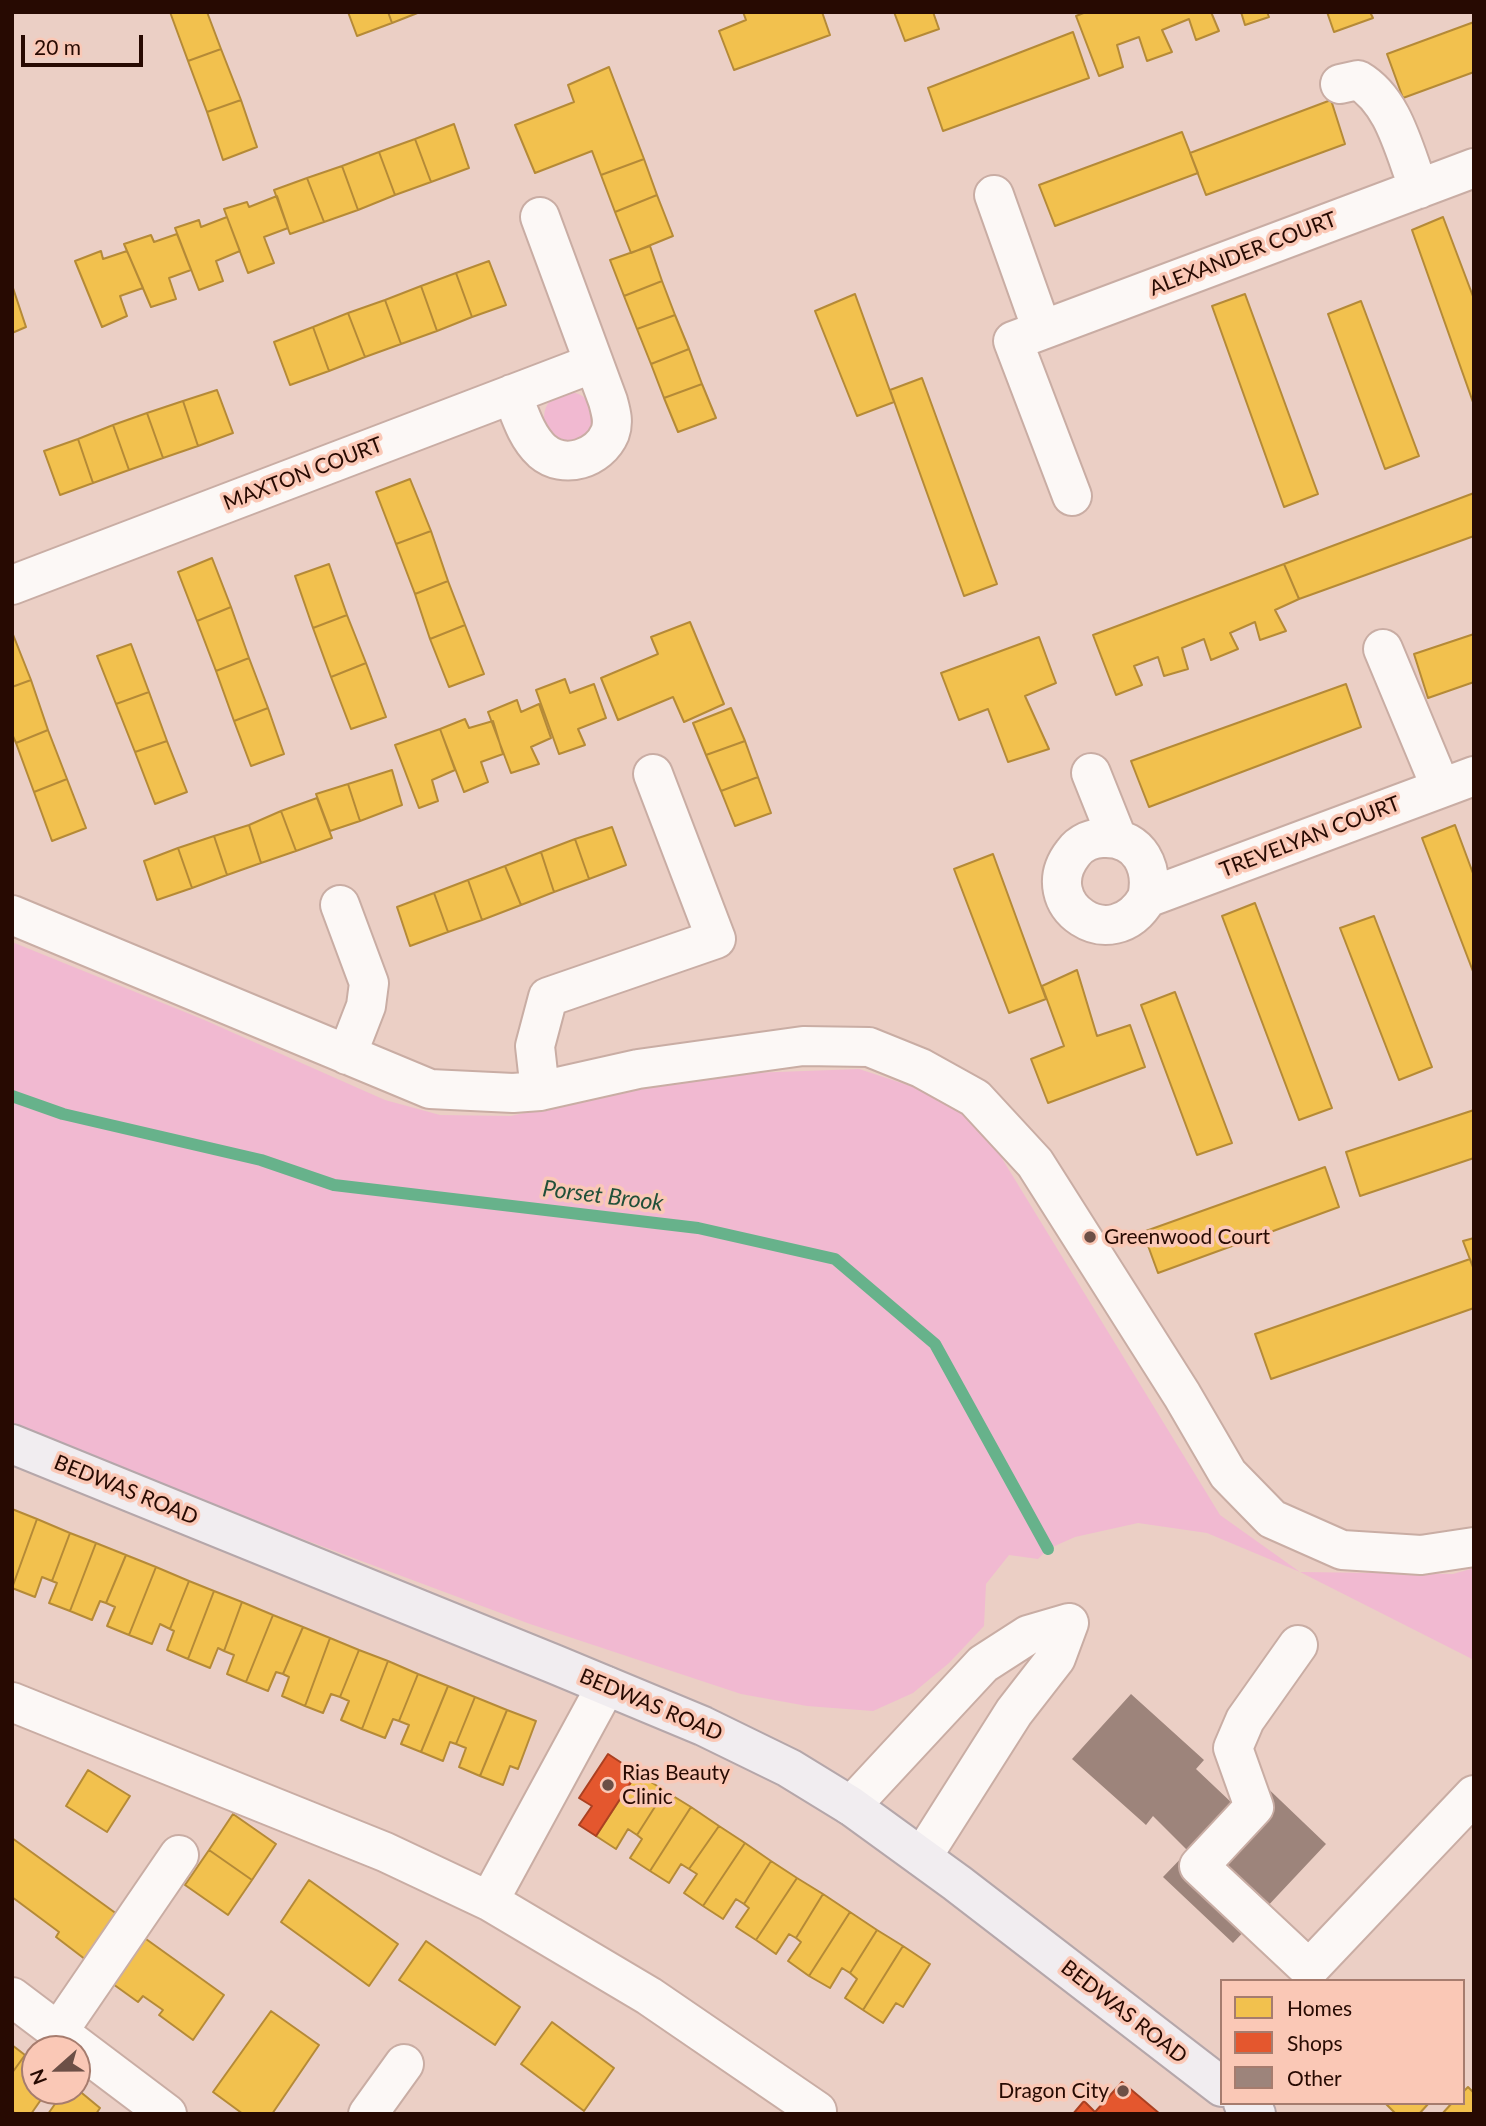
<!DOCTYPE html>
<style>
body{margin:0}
#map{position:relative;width:1486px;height:2126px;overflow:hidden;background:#ebcfc5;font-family:Lato,sans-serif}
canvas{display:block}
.frame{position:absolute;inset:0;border:14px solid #270a02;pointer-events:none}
.legend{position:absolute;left:1220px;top:1979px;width:245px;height:126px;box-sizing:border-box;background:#fac8b6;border:2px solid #a67c6e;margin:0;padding:9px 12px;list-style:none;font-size:21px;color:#270a02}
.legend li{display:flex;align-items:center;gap:14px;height:35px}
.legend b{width:35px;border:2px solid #a67c6e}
.north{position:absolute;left:21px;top:2035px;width:70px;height:70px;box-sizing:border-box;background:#fac8b6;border:2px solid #a67c6e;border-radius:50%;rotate:249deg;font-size:19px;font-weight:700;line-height:28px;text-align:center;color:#270a02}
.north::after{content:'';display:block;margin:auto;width:24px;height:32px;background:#6c4f46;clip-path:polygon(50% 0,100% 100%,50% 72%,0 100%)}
.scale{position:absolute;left:21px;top:35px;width:122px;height:32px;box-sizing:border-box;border:4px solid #270a02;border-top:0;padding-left:9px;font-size:21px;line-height:24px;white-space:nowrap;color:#270a02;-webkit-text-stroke:5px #fac8b6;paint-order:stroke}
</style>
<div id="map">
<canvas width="1486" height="2126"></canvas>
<div class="frame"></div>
<ul class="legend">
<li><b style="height:19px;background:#f2c14e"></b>Homes</li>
<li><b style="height:19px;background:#e4572e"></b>Shops</li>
<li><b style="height:19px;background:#9d847b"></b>Other</li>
</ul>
<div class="north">N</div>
<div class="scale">20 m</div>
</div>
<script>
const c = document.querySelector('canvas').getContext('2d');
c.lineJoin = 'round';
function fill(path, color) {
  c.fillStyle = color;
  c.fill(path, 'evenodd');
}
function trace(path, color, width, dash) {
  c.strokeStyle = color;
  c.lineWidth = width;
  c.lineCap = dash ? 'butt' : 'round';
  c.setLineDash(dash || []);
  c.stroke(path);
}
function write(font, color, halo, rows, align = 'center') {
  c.font = font + ' Lato,sans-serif';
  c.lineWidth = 7;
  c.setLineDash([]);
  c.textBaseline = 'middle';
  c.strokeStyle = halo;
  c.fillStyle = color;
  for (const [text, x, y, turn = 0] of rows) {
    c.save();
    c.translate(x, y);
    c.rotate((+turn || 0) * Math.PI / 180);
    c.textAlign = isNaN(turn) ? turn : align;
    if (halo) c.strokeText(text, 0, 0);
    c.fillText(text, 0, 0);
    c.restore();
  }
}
const green = new Path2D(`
 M544 417a25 25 0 1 1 50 0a25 25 0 1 1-50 0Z
 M12 942 202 1019 385 1100 440 1115 511 1116 624 1090 750 1073 859 1069 941 1096 984 1129 1220 1515 1300 1572 1453 1574 1474 1568V1660L1300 1572 1207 1533 1138 1523 1075 1537 1048 1549 1038 1559 1009 1555 986 1584 984 1626 949 1663 913 1693 873 1711 807 1706 741 1694 530 1624 284 1532 12 1423Z`);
const homes = new Path2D(`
 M170 12H207L221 49 188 61Z
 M348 12H388L392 23 357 36Z
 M388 12H420L392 23Z
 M743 12H822L830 35 734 70 719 31 746 20Z
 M894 12H933L939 29 905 41Z
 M1086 12H1211L1219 31 1196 40 1189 19 1162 30 1172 52 1147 61 1139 37 1117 45 1123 67 1099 76 1076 16Z
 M1241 12H1267L1269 17 1245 25Z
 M1327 12H1370L1373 18 1334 32Z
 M1474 22V72L1403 98 1387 54Z
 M1073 32 1089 78 943 131 928 88Z
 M221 49 241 100 207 112 188 61Z
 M609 67 644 159 601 175 592 151 535 173 515 125 574 102 568 85Z
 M241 100 257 147 223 160 207 112Z
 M1331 100 1345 144 1206 195 1190 153Z
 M454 124 469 168 431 182 415 139Z
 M1182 132 1198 173 1055 226 1039 185Z
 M415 139 431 182 395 195 379 152Z
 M379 152 395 195 358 210 342 166Z
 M644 159 657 195 615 212 601 175Z
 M342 166 358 210 324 222 307 178Z
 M307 178 324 222 290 234 274 190Z
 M657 195 673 236 631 253 615 212Z
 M277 196 288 228 264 237 274 263 248 273 224 209 247 202 249 207Z
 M227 217 240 251 216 261 223 281 199 290 175 228 199 220 201 227Z
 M1443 217 1474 299V405L1412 230Z
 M177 234 191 270 169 278 176 299 151 307 124 244 151 235 154 242Z
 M650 246 662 281 624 296 610 260Z
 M101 251 103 259 127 251 143 288 120 296 127 316 102 327 75 261Z
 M489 261 506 305 472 317 456 273Z
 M456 273 472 317 437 331 421 286Z
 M662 281 675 315 637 329 624 296Z
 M12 285 26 327 12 333Z
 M421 286 437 331 401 344 385 300Z
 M855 294 894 402 857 416 815 311Z
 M1245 294 1318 494 1284 507 1212 306Z
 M385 300 401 344 365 357 348 313Z
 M1361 301 1419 456 1385 469 1328 314Z
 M348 313 365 357 329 371 313 327Z
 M675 315 689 349 651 364 637 329Z
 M313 327 329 371 290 385 274 342Z
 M689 349 702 384 664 398 651 364Z
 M922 378 997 584 964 596 890 390Z
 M702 384 716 418 678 432 664 398Z
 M217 390 233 433 198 446 183 401Z
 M183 401 198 446 163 458 147 413Z
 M147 413 163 458 129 470 113 425Z
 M113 425 129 470 93 483 78 439Z
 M78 439 93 483 60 495 44 451Z
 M410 479 431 531 396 544 376 492Z
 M1474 493V536L1299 599 1284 564Z
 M431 531 448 581 415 594 396 544Z
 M212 558 231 607 197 621 178 572Z
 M329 564 347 615 313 628 295 576Z
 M1284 564 1299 599 1275 610 1286 631 1260 640 1255 622 1230 633 1238 649 1211 660 1204 639 1182 648 1188 669 1164 676 1158 657 1134 666 1142 685 1116 695 1093 635Z
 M448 581 465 625 430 639 415 594Z
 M231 607 249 658 216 671 197 621Z
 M347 615 366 663 331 677 313 628Z
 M690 622 724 704 684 722 673 697 618 720 601 678 658 654 651 637Z
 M465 625 484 674 449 687 430 639Z
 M12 632 31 680 12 687Z
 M1474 634V682L1428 698 1414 654Z
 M1039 637 1056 683 1025 696 1049 749 1008 762 988 709 959 720 941 673Z
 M131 644 149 692 116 704 97 656Z
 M249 658 268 708 234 721 216 671Z
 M366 663 386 717 351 729 331 677Z
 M565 679 570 693 594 684 606 718 578 729 585 745 559 754 536 690Z
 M31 680 48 730 16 743 12 734V687Z
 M1346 684 1361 727 1149 807 1131 761Z
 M149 692 167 741 135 752 116 704Z
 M517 700 521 712 539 704 551 738 531 747 539 764 511 773 488 712Z
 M268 708 284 754 251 766 234 721Z
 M731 708 745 741 706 755 693 723Z
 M465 719 469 728 493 721 503 754 481 762 488 782 464 792 440 729Z
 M440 729 455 770 432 780 438 801 419 808 395 745Z
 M48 730 67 779 34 792 16 743Z
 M167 741 187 792 155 804 135 752Z
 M745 741 758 777 721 791 706 755Z
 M392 770 402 805 360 821 348 784Z
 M758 777 771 813 735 826 721 791Z
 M67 779 86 828 52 841 34 792Z
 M348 784 360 821 330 831 316 794Z
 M317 798 332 838 296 851 281 811Z
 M281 811 296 851 261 863 249 825Z
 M249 825 261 863 227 875 214 836Z
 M1455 825 1474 876V974L1422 838Z
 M612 827 626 865 589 879 575 839Z
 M214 836 227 875 192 888 178 848Z
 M575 839 589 879 554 892 541 852Z
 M178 848 192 888 157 900 144 861Z
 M541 852 554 892 521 905 505 866Z
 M993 854 1046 999 1009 1013 954 869Z
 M505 866 521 905 482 920 468 880Z
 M468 880 482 920 448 932 434 893Z
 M434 893 448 932 410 946 397 907Z
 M1255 903 1332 1108 1299 1120 1222 916Z
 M1374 916 1432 1067 1399 1080 1340 928Z
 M1077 970 1097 1036 1130 1025 1145 1067 1048 1103 1031 1059 1064 1046 1042 986Z
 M1175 992 1232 1143 1197 1155 1141 1005Z
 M1474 1110V1158L1360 1196 1346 1152Z
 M1325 1167 1339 1207 1158 1273 1143 1232Z
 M1474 1238V1270L1463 1241Z
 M1470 1259 1474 1270V1308L1271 1379 1255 1334Z
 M12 1509 37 1519 12 1588Z
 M37 1519 70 1533 52 1581 42 1577 35 1597 12 1588Z
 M70 1533 96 1543 70 1611 49 1603 57 1583 52 1581Z
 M96 1543 126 1555 106 1603 100 1601 92 1620 70 1611Z
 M126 1555 156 1567 129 1635 107 1626 115 1607 106 1603Z
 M156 1567 189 1581 170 1629 160 1624 152 1644 129 1635Z
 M189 1581 214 1591 188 1659 167 1650 174 1631 170 1629Z
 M214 1591 242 1602 224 1651 218 1648 210 1668 188 1659Z
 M242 1602 273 1615 246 1682 227 1674 234 1655 224 1651Z
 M273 1615 303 1627 283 1674 276 1672 268 1691 246 1682Z
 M303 1627 330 1638 305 1706 282 1696 289 1677 283 1674Z
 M330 1638 359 1650 340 1697 331 1694 323 1713 305 1706Z
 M359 1650 388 1661 362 1729 341 1720 349 1701 340 1697Z
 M388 1661 418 1674 399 1721 393 1719 385 1738 362 1729Z
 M418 1674 448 1686 421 1752 401 1744 409 1725 399 1721Z
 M448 1686 475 1697 456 1744 450 1742 443 1761 421 1752Z
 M475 1697 507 1710 480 1776 459 1767 466 1748 456 1744Z
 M507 1710 536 1721 518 1769 510 1766 503 1785 480 1776Z
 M88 1770 130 1796 107 1832 66 1806Z
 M637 1773 665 1791 637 1835 628 1829 616 1849 596 1836Z
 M665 1791 691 1807 650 1871 630 1858 642 1839 637 1835Z
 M691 1807 719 1826 689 1869 681 1864 669 1883 650 1871Z
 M233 1814 276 1844 252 1880 209 1850Z
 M719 1826 745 1843 703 1906 684 1893 697 1874 689 1869Z
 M12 1838 121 1917 90 1963 56 1937 59 1932 12 1897Z
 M745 1843 771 1861 744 1904 736 1899 723 1919 703 1906Z
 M209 1850 252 1880 228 1915 185 1885Z
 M771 1861 797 1878 756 1940 736 1927 749 1908 744 1904Z
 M797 1878 823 1894 796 1938 789 1934 776 1954 756 1940Z
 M309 1880 398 1944 369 1986 281 1922Z
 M823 1894 850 1912 809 1976 788 1961 801 1942 796 1938Z
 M850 1912 877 1930 850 1973 842 1968 830 1988 809 1976Z
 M877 1930 903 1946 863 2010 845 1998 857 1979 850 1973Z
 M139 1934 224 1995 193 2040 159 2015 163 2010 143 1996 138 2002 106 1979Z
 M426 1941 520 2007 495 2045 399 1980Z
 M903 1946 930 1964 903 2007 896 2003 883 2023 863 2010Z
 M271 2011 319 2045 272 2114H243L213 2092Z
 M552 2022 614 2068 584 2111 521 2064Z
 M12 2045 25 2055 12 2073Z
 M25 2055 35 2063V2091H47L31 2114H16L12 2111V2073Z
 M1468 2087 1474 2093V2114H1442L1452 2103H1463V2092Z
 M77 2089 100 2108 96 2114H48L64 2091Z
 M1385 2103H1429L1419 2114H1396Z`);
const shops = new Path2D(`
 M608 1754 637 1773 596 1836 579 1825 592 1806 579 1798Z
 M1122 2082 1160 2114H1073L1084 2101 1095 2112Z`);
const stream = new Path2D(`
 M12 1096 63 1114 261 1160 334 1185 698 1228 835 1259 935 1344 1048 1549`);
const building = new Path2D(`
 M1131 1694 1204 1760 1196 1769 1233 1804 1257 1778 1326 1844 1233 1943 1163 1877 1188 1851 1153 1816 1146 1825 1072 1759Z`);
const minor = new Path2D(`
 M1340 84 1358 80C1394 101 1404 151 1419 189
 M994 195 1042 330
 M512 394C520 414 526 436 542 451 564 470 599 459 610 433 614 422 611 412 608 401L540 217
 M1072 496 1013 341 1474 168
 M12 585 594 363
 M1383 649 1441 788
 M1091 773 1117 838
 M1147 898C1154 868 1140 838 1106 838 1093 837 1080 843 1073 853 1033 904 1112 959 1147 898L1474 776
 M340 905 369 983 366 1006 347 1055
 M12 915 430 1089 513 1093 540 1091 638 1069 803 1046 869 1047 921 1068 975 1098 1035 1163 1182 1395 1228 1474 1272 1519 1342 1550 1421 1555 1474 1547
 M540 1091 535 1046 548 997 716 939 653 774
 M1298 1645 1245 1720 1233 1748 1254 1807 1199 1866 1309 1969 1474 1795
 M12 1702 385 1852 489 1901 649 1996 817 2111
 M851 1806 983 1664 1028 1635 1069 1623
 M922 1857 1014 1712 1056 1658 1069 1623
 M489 1901 606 1686
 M12 1997 167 2114
 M58 2032 179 1855
 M368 2114 404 2064`);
const major = new Path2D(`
 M12 1444 554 1664 703 1726 789 1768 851 1806 957 1883 1222 2087
 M1243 2103 1256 2114`);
const markers = [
 [1090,1237,7,"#6c4f46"],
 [608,1785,7,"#6c4f46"],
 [1123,2091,7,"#6c4f46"]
];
const streetNames = [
 ["ALEXANDER COURT",1243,254,-21],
 ["MAXTON COURT",303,474,-21],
 ["TREVELYAN COURT",1310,837,-21],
 ["BEDWAS ROAD",126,1490,22],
 ["BEDWAS ROAD",651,1705,23],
 ["BEDWAS ROAD",1124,2012,38]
];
const poiNames = [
 ["Greenwood Court",1104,1237],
 ["Rias Beauty",622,1773],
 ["Clinic",622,1797],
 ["Dragon City",1109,2091,"right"]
];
const waterNames = [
 ["Porset Brook",603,1196,7]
];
fill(green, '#f1b9d1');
fill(homes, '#f2c14e');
trace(homes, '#b58a37', 2);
fill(shops, '#e4572e');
trace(shops, '#ab4021', 2);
trace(stream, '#67b28b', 12);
fill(building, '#9d847b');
trace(minor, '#c9ada4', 42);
trace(major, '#b5a7aa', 42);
trace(minor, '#fcf8f6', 38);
trace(major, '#f1edf0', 38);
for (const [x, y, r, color] of markers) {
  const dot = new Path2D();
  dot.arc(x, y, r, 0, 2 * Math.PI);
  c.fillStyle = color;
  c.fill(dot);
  trace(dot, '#fac8b6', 2.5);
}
write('21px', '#270a02', '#fac8b6', streetNames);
write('21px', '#270a02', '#fac8b6', poiNames, 'left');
write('italic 23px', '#215039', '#fac8b6', waterNames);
</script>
